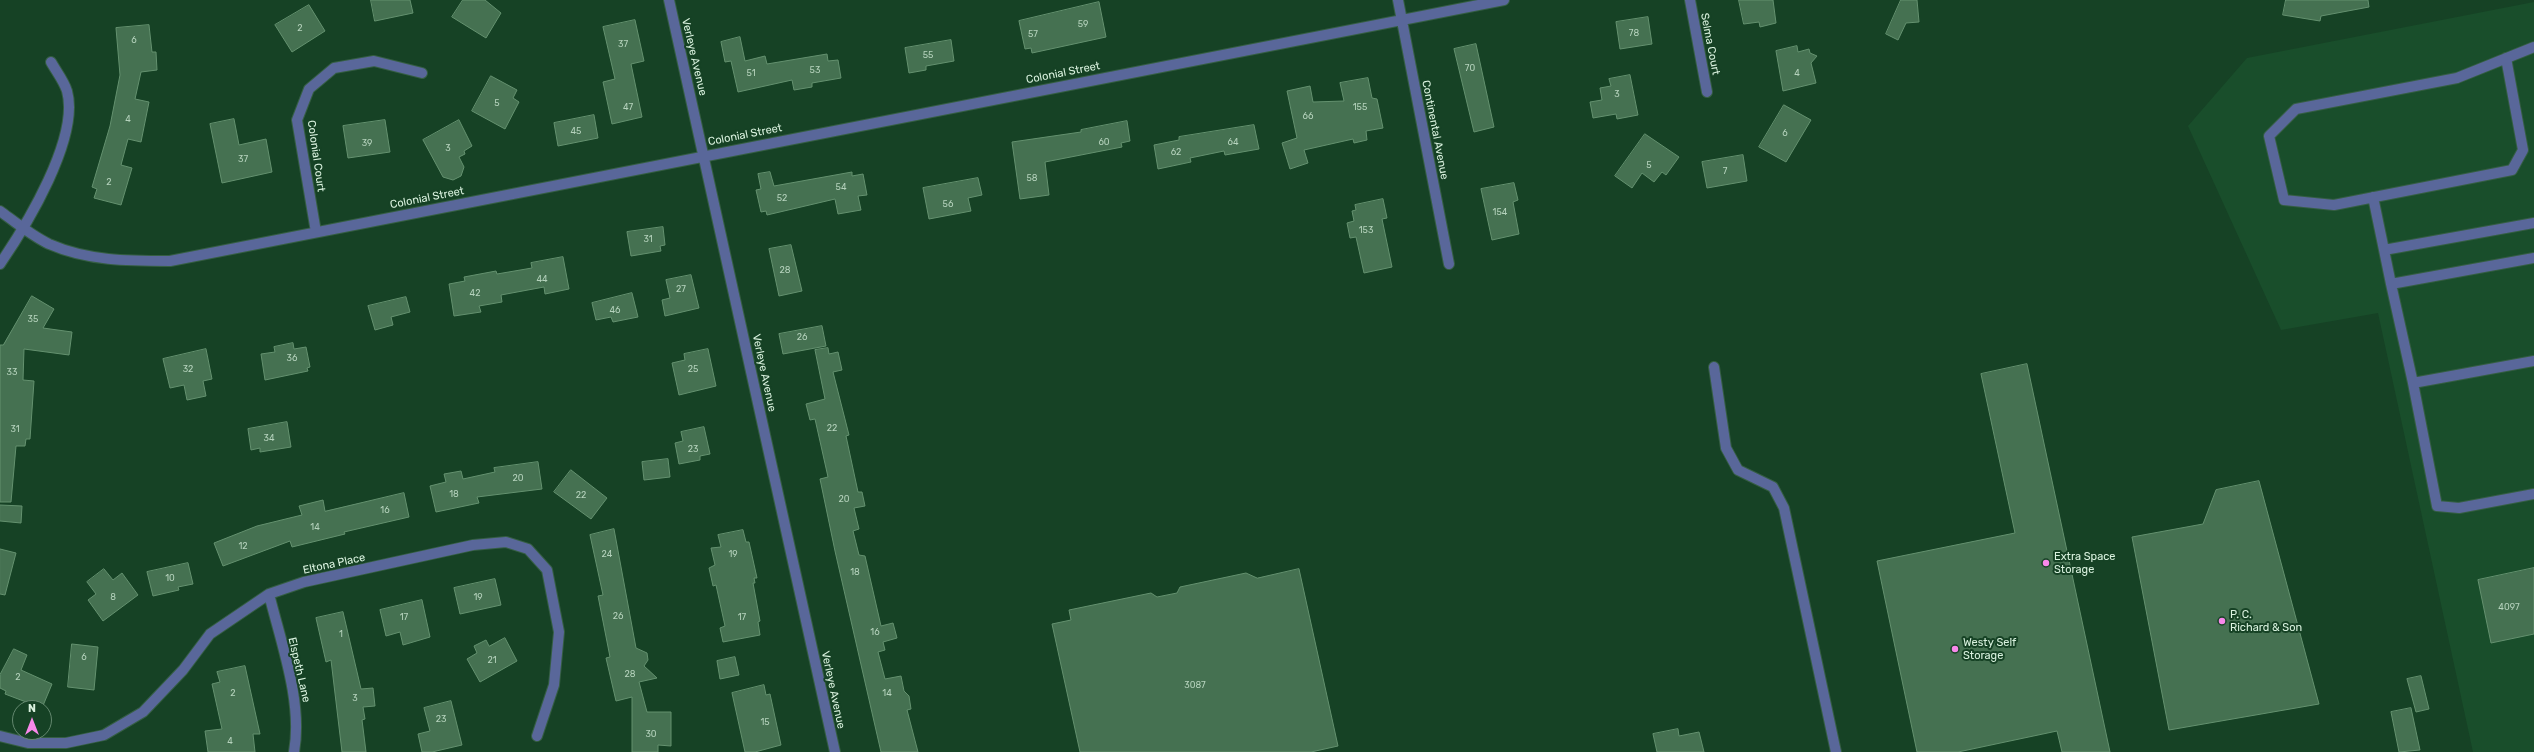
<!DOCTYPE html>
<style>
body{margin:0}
#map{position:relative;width:2534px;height:752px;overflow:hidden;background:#164225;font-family:Rubik,sans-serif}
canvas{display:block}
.north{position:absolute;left:12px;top:700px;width:40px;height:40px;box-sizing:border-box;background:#164225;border:1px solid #64886f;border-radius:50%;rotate:0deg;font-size:11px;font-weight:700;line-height:16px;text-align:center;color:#daf2df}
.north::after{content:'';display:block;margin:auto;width:14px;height:18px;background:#f888ea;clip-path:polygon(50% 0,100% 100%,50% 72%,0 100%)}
</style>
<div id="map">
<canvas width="2534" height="752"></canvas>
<div class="north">N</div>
</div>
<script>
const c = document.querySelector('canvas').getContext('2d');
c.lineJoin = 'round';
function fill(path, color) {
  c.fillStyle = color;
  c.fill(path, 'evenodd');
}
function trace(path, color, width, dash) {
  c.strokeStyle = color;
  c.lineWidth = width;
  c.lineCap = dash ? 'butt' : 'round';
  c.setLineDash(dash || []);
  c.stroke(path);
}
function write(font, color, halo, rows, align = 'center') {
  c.font = font + ' Rubik,sans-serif';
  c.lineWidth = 4;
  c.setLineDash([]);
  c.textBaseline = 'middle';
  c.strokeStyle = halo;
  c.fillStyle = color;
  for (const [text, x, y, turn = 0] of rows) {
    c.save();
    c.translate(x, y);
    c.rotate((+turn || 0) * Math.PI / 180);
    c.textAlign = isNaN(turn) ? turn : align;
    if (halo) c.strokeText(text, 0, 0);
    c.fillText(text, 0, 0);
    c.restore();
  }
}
const built = new Path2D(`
 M2534 2V752H2473L2378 313 2281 330 2188 126 2247 58Z`);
const building = new Path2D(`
 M371 0H410L413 13 375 21Z
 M463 0H485L501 13 486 38 452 17Z
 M1739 0H1773L1776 23 1760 27 1759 22 1744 24Z
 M1901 0H1917L1919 22 1906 23 1898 40 1886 34Z
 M2286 0H2368L2369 7 2321 16 2320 21 2283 15Z
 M1099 2 1106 37 1032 53 1031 48 1025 49 1019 21Z
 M309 5 325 31 292 52 275 25Z
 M1648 17 1652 44 1620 49 1616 22Z
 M635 20 644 61 631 64 642 117 612 124 603 82 615 79 603 27Z
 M149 25 152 52H156L157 70 141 72 135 99 149 102 141 142 128 139 121 165 132 168 121 205 94 198 97 189 92 187 110 126 120 75 116 28Z
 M740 37 745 61 765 56 767 64 827 54 828 61 838 60 841 78 812 83V87L794 90 792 80 738 92 731 61 725 62 721 42Z
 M951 40 954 61 926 66V70L909 73 905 48Z
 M1476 44 1494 127 1474 132 1454 49Z
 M1797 46 1798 52 1809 49 1810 53 1817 56 1811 63 1816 83 1783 91 1776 51Z
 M1630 75 1638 115 1617 119 1616 114 1593 118 1590 102 1602 100 1600 88 1611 86 1609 79Z
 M491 76 517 90 513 98 519 102 505 129 472 111Z
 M1368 78 1372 98 1377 99 1383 128 1366 131 1367 140 1354 143 1353 139 1304 150 1308 163 1290 169 1282 143 1297 138 1287 91 1310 86 1313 102 1344 101 1340 83Z
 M1784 105 1811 120 1786 162 1759 147Z
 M594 115 598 138 558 146 554 123Z
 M234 119 239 145 266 139 272 172 222 183 210 124Z
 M385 120 390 152 348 158 343 126Z
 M459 120 472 146 464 151 465 154 459 157 464 167 461 176 453 180 443 177 423 140Z
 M1127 121 1130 141 1121 143 1122 147 1045 162 1049 195 1020 199 1012 142 1081 132V130Z
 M1254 125 1259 149 1225 155 1224 151 1190 158 1191 162 1158 169 1154 145 1179 140V137Z
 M1645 134 1679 157 1666 175 1662 172 1654 182 1642 173 1632 188 1615 176Z
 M1743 155 1747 181 1707 188 1702 162Z
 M770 172 774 186 852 172V176L863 174 867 195 858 196 861 210 838 214 835 199 767 215 766 211 761 212 756 190 761 189 758 174Z
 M978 178 982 195 968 198 971 211 929 219 923 188Z
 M1514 183 1518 200 1513 202 1519 234 1492 240 1481 189Z
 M1383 199 1387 218 1382 219 1392 267 1364 273 1356 237 1350 238 1347 223 1354 221 1352 211 1356 210 1355 205Z
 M663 227 665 245 660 246 661 251 631 256 627 232Z
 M791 245 802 291 779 296 769 249Z
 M563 257 569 289 545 294 544 287 501 295 502 302 479 306 481 312 454 316 449 284 465 281 464 277 496 271 497 274 532 268 531 263Z
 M691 275 699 308 665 316 662 300 670 298 666 280Z
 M632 293 638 317 613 322 611 317 596 320 592 303Z
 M32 296 54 309 43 328 72 332 69 355 24 349 23 380 34 381 30 439H26L25 446H16L11 502H0V345H3Z
 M406 297 410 312 391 317 393 325 375 330 368 306Z
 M822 326 826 346 783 354 779 334Z
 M293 343 294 349 306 347 310 367 307 368 308 371 265 380 261 354 275 352 274 347Z
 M828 348 829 354 838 352 842 370 833 372 849 435 846 436 858 492H862L865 506 854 508 859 529 853 531 859 555 865 556 881 626 893 623 897 638 883 642 885 650 878 652 885 679 901 676 904 691 909 696 911 709 907 710 918 752H881L835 551 820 479 828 477 815 419 810 420 806 404 825 399 815 350Z
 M206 349 212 379 203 381 206 396 187 400 184 385 170 388 163 359Z
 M708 349 716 386 679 395 672 363 685 360 684 354Z
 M2027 364 2110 752H2062L2057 731 1958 752H1917L1877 561 2015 533 1981 374Z
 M287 422 291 447 260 452V448L251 450 248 429Z
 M704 427 710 454 700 456V460L679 464 675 443 683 441 681 432Z
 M668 459 670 477 644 480 642 462Z
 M538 462 542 489 477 497 479 503 436 512 430 486 446 482 444 474 461 471 463 479 495 472 494 468Z
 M571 470 607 498 591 519 554 492Z
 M2259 481 2319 704 2169 730 2132 537 2203 524 2216 490Z
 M404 493 409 517 344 532 345 534 292 547 290 541 223 566 214 543 257 526 302 515 299 506 323 500 325 511Z
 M0 505 22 506 21 523 0 521Z
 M614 529 636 648 647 653 648 660 644 666 657 678 639 682 647 712H671V746L658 745V752H632V697L616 701 606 658 610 657 598 596 603 595 590 535Z
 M743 530 746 542H749L757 578H754L755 583H753L760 621 758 622 760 635 723 642 720 628 725 626 716 585 713 586 709 568 715 565 711 548 721 547 718 535Z
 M0 549 16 553 5 595 0 594Z
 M188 563 193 584 178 587 179 590 153 596 147 572Z
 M2534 568V634L2491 643 2478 580Z
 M104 569 113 580 122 573 138 595 103 621 88 600 96 594 87 582Z
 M1299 569 1338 746 1311 752H1080L1052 624 1071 620 1069 610 1151 593 1157 597 1177 593 1180 587 1246 573 1257 578Z
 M495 579 501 605 460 614 454 588Z
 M422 600 430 637 403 645 400 632 386 636 380 610Z
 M343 612 361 689 373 688 375 706 363 707 365 719 362 720 366 752H342L331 660 326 662 316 618Z
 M505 638 517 661 480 682 467 659 477 653 474 646 486 640 489 646Z
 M72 644 98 647 94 690 68 687Z
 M14 649 27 655 21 670 52 684 42 708 5 694 6 691 0 688V675Z
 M735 657 739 675 720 679 717 661Z
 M245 666 260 734H253L255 752H208L205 731 222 729 212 684 220 682 217 672Z
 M2421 676 2429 709 2416 712 2407 679Z
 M764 685 766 695 770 694 781 745 755 752H745L732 693Z
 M451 701 462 745 432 752H422L418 734 430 731 424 708Z
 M2411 708 2420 750 2399 752 2391 712Z
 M1678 729 1679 736 1699 732 1704 752H1657L1653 734Z`);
const minor = new Path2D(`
 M669 0 835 752
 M1398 0 1449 264
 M1690 0 1707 92
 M2506 58 2523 150 2512 170 2334 205 2284 200 2269 136 2296 109 2457 78 2534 47
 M2373 197 2384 250
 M0 211C15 222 32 236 49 244 88 261 128 261 170 261L1504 0
 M2534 223 2384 250 2391 284 2534 258
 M316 232 297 120 309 89 334 68 374 61 422 73
 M0 264C26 226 80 138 67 91 64 81 56 71 51 62
 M2391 284 2413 383
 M2534 361 2413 383 2437 506 2459 508 2534 494
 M1714 367 1726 448 1738 470 1773 487 1784 508 1836 752
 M269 594C281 643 303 702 294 752
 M0 736 28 743H66L104 735 143 712 183 670 210 634 269 594 304 582 473 545 506 542 528 549 547 570 559 632 554 685 537 736`);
const markers = [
 [2046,563,4,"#f888ea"],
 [2222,621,4,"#f888ea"],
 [1955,649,4,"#f888ea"]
];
const numberNames = [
 ["59",1083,24],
 ["2",300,28],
 ["78",1634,33],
 ["57",1033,34],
 ["6",134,40],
 ["37",623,44],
 ["55",928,55],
 ["70",1470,68],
 ["53",815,70],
 ["51",751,73],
 ["4",1797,73],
 ["3",1617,94],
 ["5",497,103],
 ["47",628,107],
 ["155",1360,107],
 ["66",1308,116],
 ["4",128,119],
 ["45",576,131],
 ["6",1785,133],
 ["60",1104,142],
 ["64",1233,142],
 ["39",367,143],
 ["3",448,148],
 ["62",1176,152],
 ["37",243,159],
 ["5",1649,165],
 ["7",1725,171],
 ["58",1032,178],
 ["2",109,182],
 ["54",841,187],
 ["52",782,198],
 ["56",948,204],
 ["154",1500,212],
 ["153",1366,230],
 ["31",648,239],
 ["28",785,270],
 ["44",542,279],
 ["27",681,289],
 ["42",475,293],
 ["46",615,310],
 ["35",33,319],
 ["26",802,337],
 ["36",292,358],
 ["32",188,369],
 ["25",693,369],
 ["33",12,372],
 ["22",832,428],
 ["31",15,429],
 ["34",269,438],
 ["23",693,449],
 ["20",518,478],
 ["18",454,494],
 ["22",581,495],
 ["20",844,499],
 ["16",385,510],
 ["14",315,527],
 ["12",243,546],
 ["24",607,554],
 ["19",733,554],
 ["18",855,572],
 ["10",170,578],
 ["8",113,597],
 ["19",478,597],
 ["4097",2509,607],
 ["26",618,616],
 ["17",404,617],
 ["17",742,617],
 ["16",875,632],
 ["1",341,634],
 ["6",84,657],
 ["21",492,660],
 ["28",630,674],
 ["2",18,677],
 ["3087",1195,685],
 ["2",233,693],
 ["14",887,693],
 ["3",355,698],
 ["23",441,719],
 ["15",765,722],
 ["30",651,734],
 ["4",230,741]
];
const streetNames = [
 ["Selma Court",1710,44,79],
 ["Verleye Avenue",694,57,77],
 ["Colonial Street",1063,73,-11],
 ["Continental Avenue",1435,130,79],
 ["Colonial Street",745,135,-11],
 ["Colonial Court",316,156,82],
 ["Colonial Street",427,198,-11],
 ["Verleye Avenue",764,373,78],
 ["Eltona Place",334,564,-12],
 ["Elspeth Lane",299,670,77],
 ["Verleye Avenue",833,690,78]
];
const poiNames = [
 ["Extra Space",2054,557],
 ["Storage",2054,570],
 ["P. C.",2230,615],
 ["Richard & Son",2230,628],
 ["Westy Self",1963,643],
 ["Storage",1963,656]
];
fill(built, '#194e2b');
fill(building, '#457151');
trace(building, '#64916f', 1);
trace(minor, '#355e43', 12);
trace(minor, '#59679a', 10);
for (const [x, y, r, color] of markers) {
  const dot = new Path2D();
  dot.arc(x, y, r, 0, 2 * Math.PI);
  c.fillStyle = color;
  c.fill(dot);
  trace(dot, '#164225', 1.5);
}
write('9px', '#b5d2bc', null, numberNames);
write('11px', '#daf2df', '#164225', streetNames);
write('11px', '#daf2df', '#164225', poiNames, 'left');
</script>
